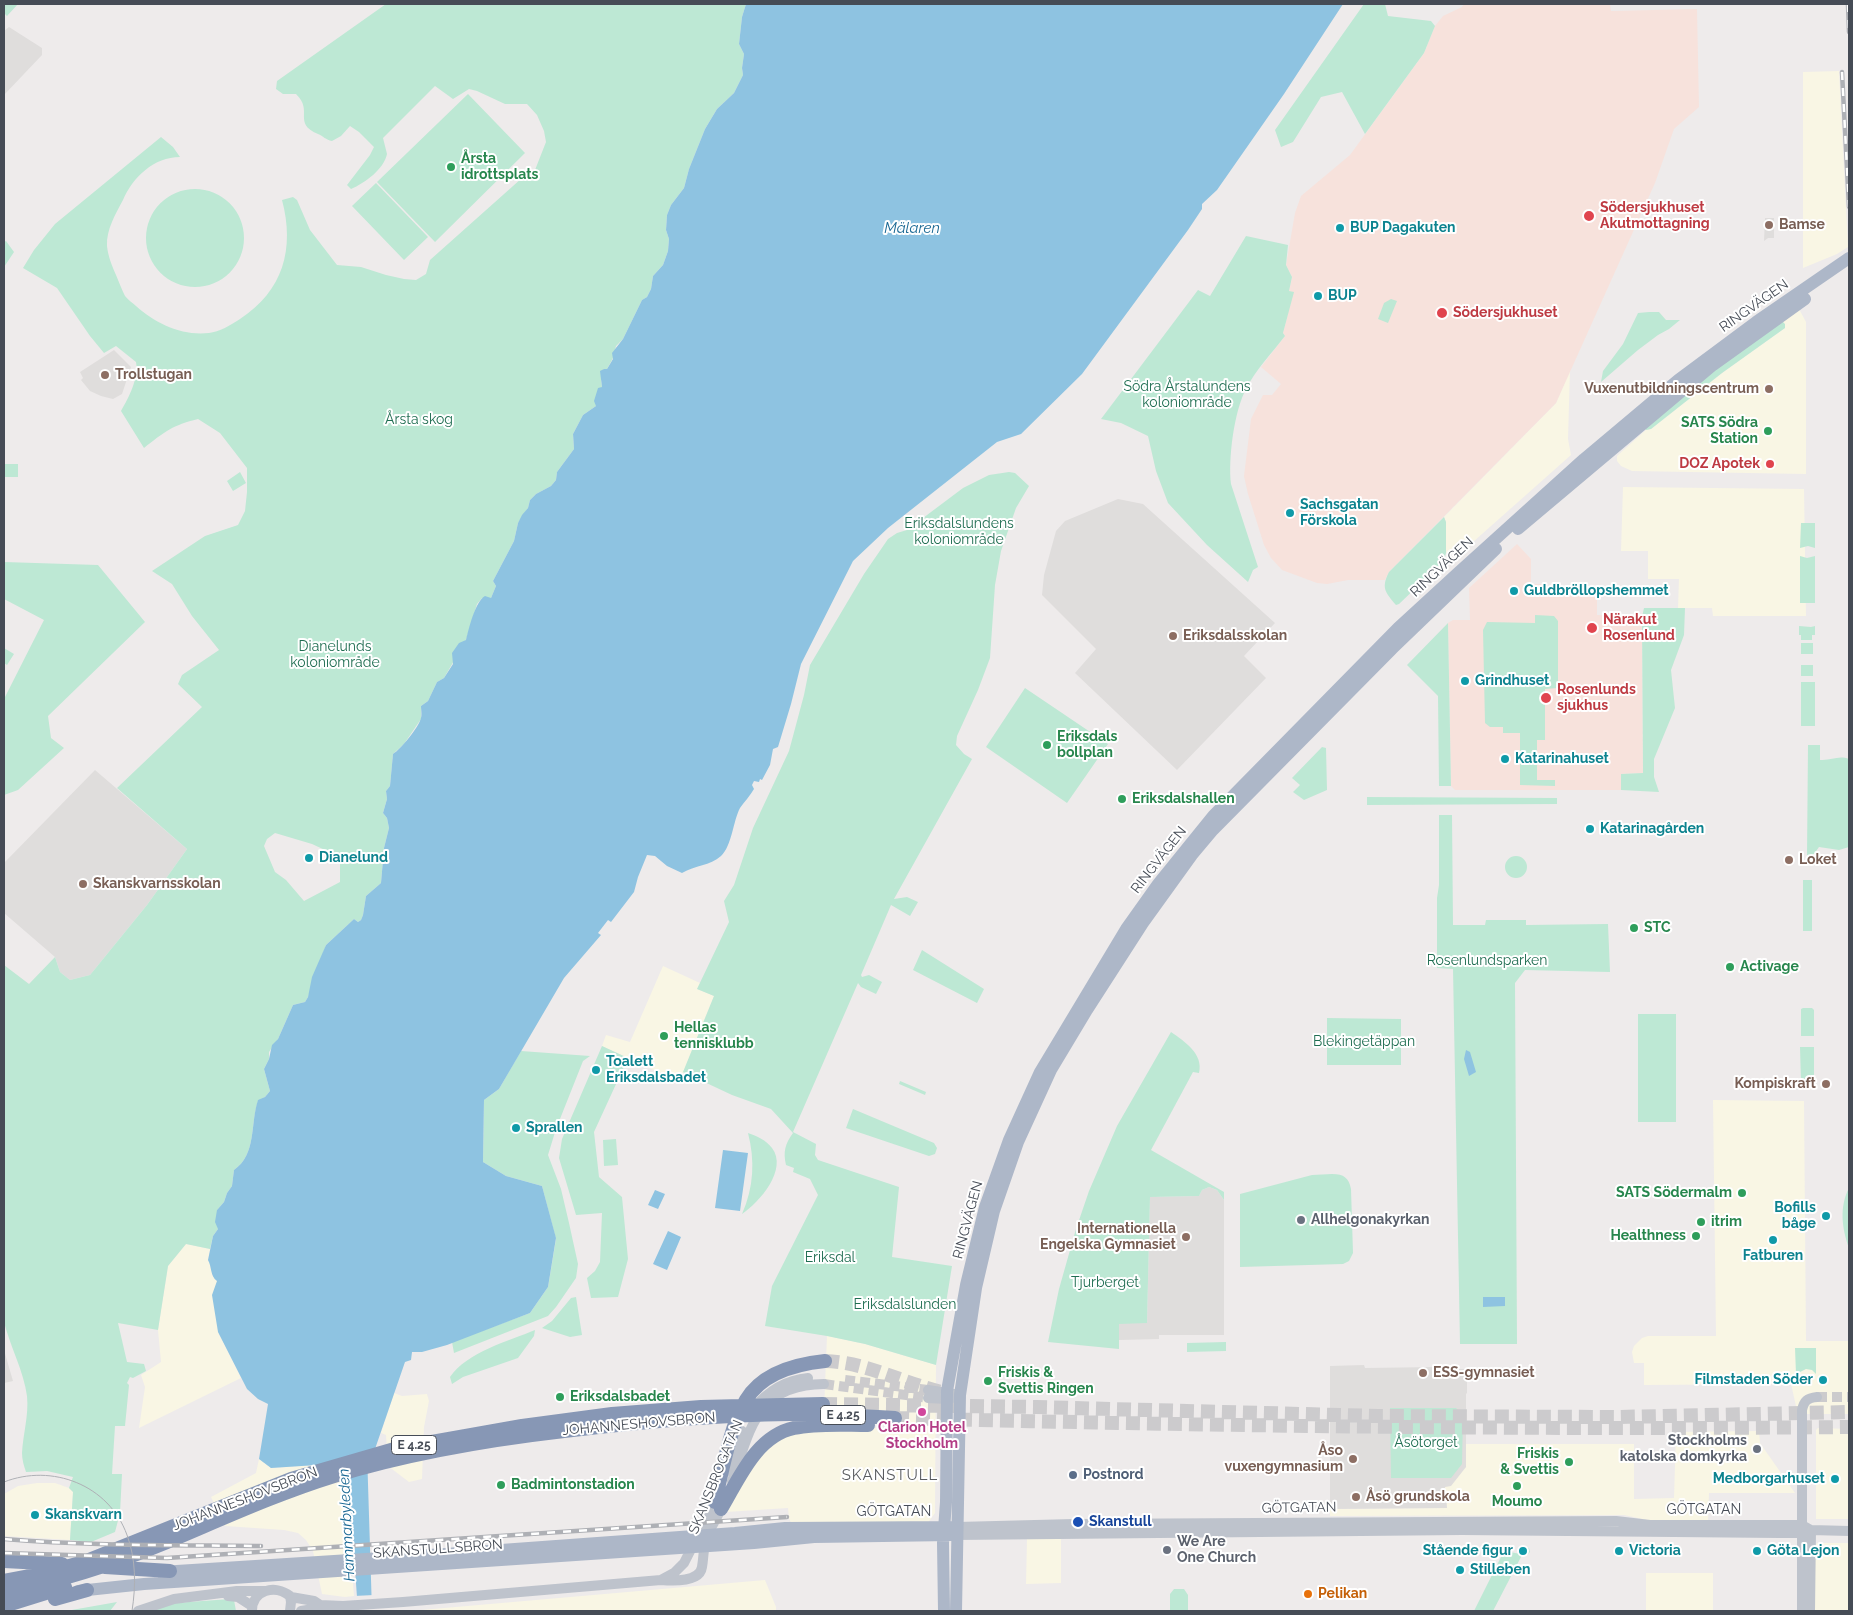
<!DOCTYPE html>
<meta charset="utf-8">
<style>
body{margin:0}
#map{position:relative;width:1853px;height:1615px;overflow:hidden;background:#eeebeb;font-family:Raleway,sans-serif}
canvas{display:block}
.frame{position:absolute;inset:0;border:5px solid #464c56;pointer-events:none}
</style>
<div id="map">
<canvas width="1853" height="1615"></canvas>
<div class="frame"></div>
</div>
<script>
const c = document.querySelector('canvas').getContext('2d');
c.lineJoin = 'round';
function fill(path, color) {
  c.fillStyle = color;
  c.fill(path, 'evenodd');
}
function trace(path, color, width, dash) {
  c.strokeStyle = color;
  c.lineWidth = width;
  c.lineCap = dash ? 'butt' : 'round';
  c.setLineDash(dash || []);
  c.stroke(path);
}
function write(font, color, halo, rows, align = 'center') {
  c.font = font + ' Raleway,sans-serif';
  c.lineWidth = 4;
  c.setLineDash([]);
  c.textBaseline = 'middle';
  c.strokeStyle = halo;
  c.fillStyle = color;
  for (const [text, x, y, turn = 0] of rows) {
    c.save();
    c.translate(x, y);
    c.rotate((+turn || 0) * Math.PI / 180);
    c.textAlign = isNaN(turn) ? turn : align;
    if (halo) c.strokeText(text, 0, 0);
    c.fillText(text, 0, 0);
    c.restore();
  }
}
const commercial = new Path2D(`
 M1839 71 1848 247 1837 254 1803 268V72Z
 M1799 309 1806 322V474L1632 471 1621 466 1617 461V456L1646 430 1651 429 1722 373 1785 328 1782 321Z
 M1570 370 1568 439 1571 455 1464 550 1446 553V522L1444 517 1556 403Z
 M1623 487 1804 489 1806 616H1713L1712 608H1678L1679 579H1648V551H1621Z
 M663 966 700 983 697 989 714 996 681 1078 656 1071 602 1046 606 1035 630 1042Z
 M1713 1100 1804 1101 1806 1341H1849V1414H1795L1796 1406 1791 1384 1644 1385V1363H1634L1632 1352 1634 1346 1642 1338 1648 1336H1716Z
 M186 1244 210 1249 208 1260 212 1266V1275L217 1281 218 1332 241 1378 139 1428 145 1387 141 1375 161 1362 158 1330 168 1266Z
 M827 1336 865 1344 936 1365 935 1513 927 1524 791 1523 789 1518 788 1508 726 1512 755 1462 782 1435 812 1427 895 1428 896 1412 824 1410Z
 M394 1393 402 1396 427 1394 429 1401 424 1427 422 1479 409 1482 388 1466 386 1435 381 1433Z
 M1818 1428 1849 1429V1519H1816V1430Z
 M1759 1431 1760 1443 1795 1493H1709L1708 1520 1652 1521 1624 1515 1330 1516V1509L1447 1508 1445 1487 1466 1467V1444H1634V1499L1674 1498 1676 1432Z
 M259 1459 271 1468 317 1465 344 1473 354 1596 345 1597 322 1594 313 1551 306 1540 298 1533 284 1530 225 1526 211 1497 256 1473Z
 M37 1483H55L69 1488 73 1492 70 1540 4 1536V1494L18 1486Z
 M1027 1539H1061V1583L1026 1584Z
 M1817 1543H1849V1611H1814V1547Z
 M1646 1573H1713V1611H1646Z
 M765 1580 776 1607V1611H410Z`);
const education = new Path2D(`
 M9 27 42 48V55L4 95V31Z
 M1765 218H1774V238H1768L1764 241Z
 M114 350 131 367 122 394 113 399 101 396 90 391 81 380 83 378 80 372Z
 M1118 499 1143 504 1275 623 1244 656 1266 678 1177 770 1075 673 1096 649 1042 595 1044 575 1056 531 1065 521Z
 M95 770 187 849 147 905 90 975 70 980 60 972 55 957 4 913V863Z
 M1209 1187 1217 1190 1224 1200V1335H1159V1339L1119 1340V1323H1147L1150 1197 1199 1196 1202 1190Z
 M4 1350 13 1381 4 1383Z
 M1364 1365 1365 1368 1437 1367V1369H1465V1376H1467V1393L1466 1394V1467L1451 1486 1445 1487 1447 1508 1330 1509V1366Z`);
const medical = new Path2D(`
 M1464 4H1610L1611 11 1697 9 1699 107 1674 129 1655 183 1556 403 1389 572 1385 580H1348L1327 584 1317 583 1282 570 1271 558 1264 545 1248 494 1244 476 1251 419 1263 395H1272L1281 384 1261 367 1285 336 1283 333 1293 293 1289 291 1292 277 1286 265 1295 213 1301 196 1350 155 1424 53 1435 26 1443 16 1462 7Z
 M1517 544 1531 559V584H1544L1582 596 1597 597V615L1642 617 1643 773 1621 774V790H1455L1451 786 1448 623 1453 620H1470L1469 588Z`);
const green = new Path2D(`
 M4 4H18L7 16 4 13Z
 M386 4H746L742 17 739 44 744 54 742 68 743 75 734 93 717 109 705 129 689 169 684 188 671 205 667 215 666 230 669 239 668 251 663 265 653 276 651 289 647 297 642 300 623 339 616 346 613 358 607 369H604L601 380 602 387 596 406 583 415 573 434 574 449 557 472 556 480 551 486 536 494 530 500 528 508 518 523 514 541 493 581 496 586 491 598H482L477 604 466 640 444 678 437 682 428 701 421 706V719L404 744 393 754 390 786 386 791 387 799 383 813 387 818 389 828 384 848 381 883 366 896 363 915 361 920 358 922 354 919 326 945 308 997 305 1002 293 1005 278 1039 269 1052V1059L264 1069 270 1091 265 1097 258 1101C250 1124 257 1154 234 1170L232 1186 227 1193 224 1202 217 1210 218 1229 213 1236 210 1249 186 1244 168 1266 158 1330 118 1323 127 1362 144 1364 146 1371 133 1378 130 1377 127 1383 129 1385 125 1426H115L112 1474H122L120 1513 115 1532 91 1542 70 1540 73 1492 69 1488 73 1477 47 1471 26 1472C24 1466 22 1460 22 1453 23 1434 29 1415 27 1396 24 1372 10 1346 4 1322V965L29 984 55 957 60 972 70 980 90 975 147 905 187 849 117 788 202 707 178 684 182 675 219 650 192 616 172 584 152 571 205 536 238 525 245 511 247 492V468L220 433 198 419C173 425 164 432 144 448L121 411C129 397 139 378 136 362L116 346 104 353 90 336 57 288 23 268 34 250 55 224 161 137 173 147 180 157C154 157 133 177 123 200 116 213 106 230 107 246 108 256 112 266 116 275 119 282 122 290 125 296 128 300 133 303 136 306 156 324 182 336 209 333 219 332 231 325 240 319 283 291 295 249 282 200L293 197 297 200 310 230 337 265 361 267 386 275 404 279 416 280 426 274 430 260 522 178 535 170 546 142 544 131 537 115 527 104H505L477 91 469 89 453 99 435 86 383 138 387 154C384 169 365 183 351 189L347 185 370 155 374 147 359 132 350 126 341 136 332 141C326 140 323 136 318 134 292 123 314 111 296 94H283L276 89 277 81ZM275 833 312 844 340 857V882L304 901 286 880 275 872 264 846 267 839Z
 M1364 4H1385L1388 16 1431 21 1435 26 1424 53 1365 134 1342 92 1321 97 1293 142 1281 147 1275 130Z
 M468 94 525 153 435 242 377 182Z
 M376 183 428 237 404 260 352 206Z
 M146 238a49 49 0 1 1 98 0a49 49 0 1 1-98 0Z
 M1246 236 1288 245 1286 265 1292 277 1289 291 1294 292 1283 333 1285 336C1272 353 1256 369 1246 389 1234 411 1228 460 1231 484L1258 567 1253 570 1248 582 1207 545 1168 503 1156 471 1148 436 1121 423 1101 419 1198 290 1210 296Z
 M6 241 14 252 4 267V242Z
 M1391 299 1397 301 1388 323 1378 319 1384 303Z
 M1649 312H1659L1666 320H1680L1669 329 1658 335 1638 350 1601 382 1603 371 1623 344 1638 313Z
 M1782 321 1785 324V328L1722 373 1651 429 1646 430 1645 428 1716 367Z
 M4 464H18V477H4Z
 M240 472 246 483 233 491 227 481Z
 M1009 472 1015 473 1029 486 1016 508 1001 551 995 585 990 658 978 690 957 736 956 745 964 754 972 759 894 899 907 897 918 902 910 916 891 905 861 975 862 977 869 975 882 982 876 994 861 987 858 983 793 1132 816 1144 815 1155 818 1160 899 1187 892 1257 952 1266 936 1365 865 1344 827 1336 765 1326 772 1286 818 1195 810 1179 793 1172 794 1168 786 1165C783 1152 785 1144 793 1133L771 1109 732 1095 683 1072 714 996 697 989 729 922 724 901 734 885 753 828 789 751 804 695 810 665 864 574 888 539 897 533 907 530 963 488 989 475Z
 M1444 517 1446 522V553L1443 562 1399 604 1396 605C1385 592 1381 588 1389 572Z
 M1801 523H1815V548L1808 546 1800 548Z
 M1800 556 1807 558 1815 556V603H1800Z
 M4 562 98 565 145 622 48 716 51 738 64 748 18 790 4 795V699L44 620 4 599Z
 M1644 608H1685L1684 635 1671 670 1675 708 1654 759V777L1659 792 1621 790V774L1643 773 1642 617Z
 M1535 615 1554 616 1558 621V688L1545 689V740H1537V780H1555V786L1520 785V733H1503V727H1490L1485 723 1483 630 1487 622 1535 623Z
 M1448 623 1451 786H1439L1438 696 1407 665Z
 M1799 626 1811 627 1815 626V635H1812V640H1801V635H1799Z
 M1801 643H1813V654H1801Z
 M4 648 14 654 7 665 4 663Z
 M1801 665H1813V676H1801Z
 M1801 682H1815V726H1801Z
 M1025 688 1108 744 1067 803 986 747Z
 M1808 745H1820V760C1831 761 1838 755 1849 759V847L1839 850 1819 847 1814 854 1807 857Z
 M1322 747 1326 748 1327 790 1304 800 1293 792 1300 785 1292 778Z
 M1367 797 1557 798V804L1367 805Z
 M1439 815H1452L1453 925H1485L1486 920H1526V925L1608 924 1610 972 1525 970 1515 983 1517 1344H1460L1453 969 1437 968V898L1439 885Z
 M1505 867a11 11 0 1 1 22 0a11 11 0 1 1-22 0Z
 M1812 880V931H1803V880Z
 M922 950 984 989 977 1003 913 970Z
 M1803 1008H1812L1814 1010V1036H1801V1009Z
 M1638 1014H1676V1122H1638Z
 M1327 1018 1401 1019V1065H1327Z
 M1171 1032C1184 1041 1204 1054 1199 1073L1193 1072 1151 1150 1224 1192V1200L1217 1190 1209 1187 1202 1190 1199 1196 1150 1197 1147 1323 1119 1324V1349L1048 1342 1059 1289 1076 1229 1089 1191 1117 1126Z
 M602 1046 628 1058 594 1132 599 1177 622 1197 628 1259 618 1297 591 1298 587 1278 595 1271 600 1262 602 1213 576 1215 559 1158 562 1139Z
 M1800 1047H1814V1082H1801Z
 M521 1051 590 1056 583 1061 556 1129 548 1155 561 1189 569 1223 578 1264 576 1278 556 1307 548 1316 454 1353 452 1342 530 1313 548 1287 556 1239 542 1186 506 1176 483 1162 484 1100 499 1089Z
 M900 1081 926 1092 925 1095 899 1084Z
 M853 1109 934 1143 937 1148 935 1154 929 1156 846 1128Z
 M748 1133C757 1136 766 1140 772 1148 788 1169 760 1202 742 1214 754 1187 755 1160 748 1133Z
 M616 1139 618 1165 604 1166 603 1140Z
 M1332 1174C1344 1174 1349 1178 1351 1189L1353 1253 1349 1261 1343 1264 1240 1267V1194L1312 1175Z
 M1849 1188V1248C1842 1229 1839 1207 1849 1188Z
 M576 1297 582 1335 570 1337 542 1328 552 1321 571 1298Z
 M535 1330 534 1336 518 1358 463 1377 452 1384 450 1377C467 1352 509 1341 535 1330Z
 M1226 1342V1351L1187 1352V1343Z
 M1795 1348H1816V1374L1812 1370 1806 1369 1796 1374Z
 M1390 1408H1456L1463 1415 1462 1464 1451 1478H1391Z
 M1522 1547 1529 1548 1530 1552 1527 1555H1522L1493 1611H1474L1504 1551 1521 1554Z
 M1174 1589H1184L1188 1595V1611H1170V1594Z
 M230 1599 234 1600 236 1611H151L175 1603Z
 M117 1602 110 1611H66Z`);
const water = new Path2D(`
 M746 4H1343L1284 94 1217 190 1202 204V209L1188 230 1082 374 1021 434 997 442 888 528 853 561 801 664 791 704 778 747 773 749 770 765 762 780 760 779 759 782 754 781 752 785 754 789C750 796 744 802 740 808 733 821 732 846 721 856 710 866 695 865 682 873L667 866 655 856 647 855 638 877 634 892 611 922 608 920 598 933 601 935 564 978 499 1089 484 1100 483 1162 506 1176 542 1186 556 1238 548 1287 530 1313 447 1345 422 1352H412L411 1360 405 1362 375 1449 367 1452 372 1611H358L347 1458 317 1465 271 1468 259 1459 268 1404 258 1399 247 1389 218 1332 212 1295 217 1281C210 1276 212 1267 208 1260L213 1236 218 1229 215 1222 217 1210 224 1202 227 1193 232 1186 234 1170C257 1154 250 1124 258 1100L265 1097 270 1091 264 1069 269 1059 272 1045 278 1039 293 1005 305 1002 308 997 312 977 326 945 354 919 358 922 361 920 363 915 366 896 381 883 384 848 389 828 387 818 383 813 387 799 386 791 390 786 393 754C401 749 419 727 421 718 422 715 421 709 421 706L428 701 437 682 444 678 453 664 452 653 459 643 466 640C469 628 475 602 485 596L491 598 496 586 493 581 514 541 518 523 522 515 528 508 530 500 536 494 551 486 556 480 557 472 574 449 573 434 583 415 596 406 594 401 598 388 602 387 600 371 604 369H607L613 359 612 353 623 339 642 300 647 297 651 289 653 276 663 265 668 251 669 239 666 230 667 215 671 205 684 188 689 169 705 129 717 109 734 93 743 75 742 68 744 54 739 44 742 17Z
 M1466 1050 1470 1052 1476 1072 1469 1076 1464 1059Z
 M723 1150 748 1153 740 1211 715 1208Z
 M655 1190 665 1194 658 1209 648 1205Z
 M668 1231 681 1237 667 1270 653 1264Z
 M1483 1297H1505V1306L1483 1307Z`);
const pier = new Path2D(`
 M374 1595V1611H355L354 1596Z`);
const minorTunnel = new Path2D(`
 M845 1380 928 1390
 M824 1384 928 1398
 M1817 1397H1849`);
const highwayTunnel = new Path2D(`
 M825 1361C866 1362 902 1383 942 1392
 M823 1404 1036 1407 1378 1416 1616 1417 1849 1412
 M895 1418C1213 1426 1531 1430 1849 1427`);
const minor = new Path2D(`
 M928 1390 954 1394
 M928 1398 947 1399 952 1398
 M753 1409C768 1391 785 1380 808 1378
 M727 1471 742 1431
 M732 1481C751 1428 756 1385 824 1384
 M957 1527 1074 1524 1616 1521 1650 1525H1802L1811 1530
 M956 1535 1462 1530 1780 1533H1802L1811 1530 1849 1531
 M661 1580 674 1573 684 1563 718 1496
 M228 1596 238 1597 252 1606
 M291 1597 314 1601 320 1605
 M138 1611 174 1599 237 1591H265
 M252 1611C252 1590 275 1584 290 1596L291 1602 290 1611
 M301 1611 313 1609 320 1605 343 1606 403 1602 661 1580C673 1581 700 1582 702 1567 704 1556 703 1547 707 1536 712 1525 719 1515 723 1504
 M1802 1611V1410C1804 1401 1807 1398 1817 1397
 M1810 1611 1811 1530`);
const major = new Path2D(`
 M1518 529 1713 365 1805 299
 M161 1572 460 1553 735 1533 785 1528 952 1527
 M78 1591 144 1584 754 1543 814 1537 951 1535
 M944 1611 943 1543 946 1502 947 1391 966 1285 985 1207 1009 1140 1040 1072 1126 929 1158 884 1213 816 1398 628 1459 572 1584 459 1678 380 1756 322 1849 258
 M956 1611 960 1395 976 1288 994 1211 1018 1142 1051 1070 1087 1010 1143 923 1192 855 1213 830 1392 649 1496 549`);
const highway = new Path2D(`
 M715 1502C722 1472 730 1426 746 1400 762 1373 796 1364 825 1361
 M721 1509C739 1479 756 1436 794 1428 817 1423 844 1425 868 1425
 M4 1561 62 1564
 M105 1567 170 1571
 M4 1581 36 1575 84 1562 291 1479 398 1448 522 1426 612 1414 701 1407 823 1404
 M4 1592C59 1582 114 1564 167 1542 222 1519 276 1494 334 1476 409 1453 486 1440 564 1431 639 1422 714 1415 789 1414 825 1414 860 1416 895 1418
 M55 1599 87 1590
 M4 1606 65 1587`);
const tram = new Path2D(`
 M4 1482C52 1463 109 1485 127 1535 136 1559 136 1586 132 1611`);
const rail = new Path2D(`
 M1848 4 1849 32
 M1842 72 1849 207
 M4 1539C89 1546 175 1545 261 1546
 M4 1553 167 1558 787 1517`);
const markers = [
 [451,167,5,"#2e9e5b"],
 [1589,216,6,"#e0444e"],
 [1769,225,5,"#8d6e63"],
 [1340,228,5,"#0f9aa8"],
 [1318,296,5,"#0f9aa8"],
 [1442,313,6,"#e0444e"],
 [105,375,5,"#8d6e63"],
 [1769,389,5,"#8d6e63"],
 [1768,431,5,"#2e9e5b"],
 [1770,464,5,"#e0444e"],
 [1290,513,5,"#0f9aa8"],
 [1514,591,5,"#0f9aa8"],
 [1592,628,6,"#e0444e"],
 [1173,636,5,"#8d6e63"],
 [1465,681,5,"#0f9aa8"],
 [1546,698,6,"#e0444e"],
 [1047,745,5,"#2e9e5b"],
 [1505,759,5,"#0f9aa8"],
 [1122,799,5,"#2e9e5b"],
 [1590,829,5,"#0f9aa8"],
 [309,858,5,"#0f9aa8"],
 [1789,860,5,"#8d6e63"],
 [83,884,5,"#8d6e63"],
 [1634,928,5,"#2e9e5b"],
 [1730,967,5,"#2e9e5b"],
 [664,1036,5,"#2e9e5b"],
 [596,1070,5,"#0f9aa8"],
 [1826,1084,5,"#8d6e63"],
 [516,1128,5,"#0f9aa8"],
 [1742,1193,5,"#2e9e5b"],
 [1826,1216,5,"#0f9aa8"],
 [1301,1220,5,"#6b7280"],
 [1701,1222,5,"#2e9e5b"],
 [1696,1236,5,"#2e9e5b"],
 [1186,1237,5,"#8d6e63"],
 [1773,1240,5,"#0f9aa8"],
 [1423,1373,5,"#8d6e63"],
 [1823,1380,5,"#0f9aa8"],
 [988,1381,5,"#2e9e5b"],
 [560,1397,5,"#2e9e5b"],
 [922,1412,5,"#d1479c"],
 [1757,1449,5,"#6b7280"],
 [1353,1459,5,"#8d6e63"],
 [1569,1462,5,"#2e9e5b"],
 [1073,1475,5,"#5c6f8a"],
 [1835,1479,5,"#0f9aa8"],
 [501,1485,5,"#2e9e5b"],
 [1517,1486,5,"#2e9e5b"],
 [1356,1497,5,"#8d6e63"],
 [35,1515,5,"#0f9aa8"],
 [1078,1522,6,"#1a4fb4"],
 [1167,1550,5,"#6b7280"],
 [1523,1551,5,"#0f9aa8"],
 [1619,1551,5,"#0f9aa8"],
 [1757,1551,5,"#0f9aa8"],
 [1460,1570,5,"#0f9aa8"],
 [1308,1594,5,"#e8710a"]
];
const shields = [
 [843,1415,45],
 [414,1445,45]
];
const shieldNames = [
 ["E 4.25",843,1415],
 ["E 4.25",414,1445]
];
const leisureNames = [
 ["Årsta",461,159],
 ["idrottsplats",461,175],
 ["SATS Södra",1758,423,"right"],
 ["Station",1758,439,"right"],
 ["Eriksdals",1057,737],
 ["bollplan",1057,753],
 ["Eriksdalshallen",1132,799],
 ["STC",1644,928],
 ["Activage",1740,967],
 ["Hellas",674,1028],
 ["tennisklubb",674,1044],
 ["SATS Södermalm",1732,1193,"right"],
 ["itrim",1711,1222],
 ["Healthness",1686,1236,"right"],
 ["Friskis &",998,1373],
 ["Svettis Ringen",998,1389],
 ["Eriksdalsbadet",570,1397],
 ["Friskis",1559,1454,"right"],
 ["& Svettis",1559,1470,"right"],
 ["Badmintonstadion",511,1485],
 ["Moumo",1517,1502,"center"]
];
const healthNames = [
 ["Södersjukhuset",1600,208],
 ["Akutmottagning",1600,224],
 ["Södersjukhuset",1453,313],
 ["DOZ Apotek",1760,464,"right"],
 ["Närakut",1603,620],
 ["Rosenlund",1603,636],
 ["Rosenlunds",1557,690],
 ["sjukhus",1557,706]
];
const educationNames = [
 ["Bamse",1779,225],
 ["Trollstugan",115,375],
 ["Vuxenutbildningscentrum",1759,389,"right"],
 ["Eriksdalsskolan",1183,636],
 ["Loket",1799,860],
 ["Skanskvarnsskolan",93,884],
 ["Kompiskraft",1816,1084,"right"],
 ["Internationella",1176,1229,"right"],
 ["Engelska Gymnasiet",1176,1245,"right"],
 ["ESS-gymnasiet",1433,1373],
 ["Åso",1343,1451,"right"],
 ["vuxengymnasium",1343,1467,"right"],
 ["Åsö grundskola",1366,1497]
];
const cultureNames = [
 ["BUP Dagakuten",1350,228],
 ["BUP",1328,296],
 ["Sachsgatan",1300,505],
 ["Förskola",1300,521],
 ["Guldbröllopshemmet",1524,591],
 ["Grindhuset",1475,681],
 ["Katarinahuset",1515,759],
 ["Katarinagården",1600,829],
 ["Dianelund",319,858],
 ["Toalett",606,1062],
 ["Eriksdalsbadet",606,1078],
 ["Sprallen",526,1128],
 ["Bofills",1816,1208,"right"],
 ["båge",1816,1224,"right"],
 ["Fatburen",1773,1256,"center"],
 ["Filmstaden Söder",1813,1380,"right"],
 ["Medborgarhuset",1825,1479,"right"],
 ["Skanskvarn",45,1515],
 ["Stående figur",1513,1551,"right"],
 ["Victoria",1629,1551],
 ["Göta Lejon",1767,1551],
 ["Stilleben",1470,1570]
];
const streetNames = [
 ["RINGVÄGEN",1754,306,-35],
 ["RINGVÄGEN",1442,567,-43],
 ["RINGVÄGEN",1159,860,-52],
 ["RINGVÄGEN",968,1220,-75],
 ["JOHANNESHOVSBRON",639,1424,-5],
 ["SKANSBROGATAN",716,1477,-68],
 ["JOHANNESHOVSBRON",245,1499,-21],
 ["GÖTGATAN",1299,1508,-1],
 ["GÖTGATAN",1704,1510],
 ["GÖTGATAN",894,1512],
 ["SKANSTULLSBRON",438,1549,-4]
];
const parkNames = [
 ["Södra Årstalundens",1187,387],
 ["koloniområde",1187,403],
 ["Årsta skog",419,420],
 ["Eriksdalslundens",959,524],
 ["koloniområde",959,540],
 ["Dianelunds",335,647],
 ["koloniområde",335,663],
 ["Rosenlundsparken",1487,961],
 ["Blekingetäppan",1364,1042],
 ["Eriksdal",830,1258],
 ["Tjurberget",1105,1283],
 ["Eriksdalslunden",905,1305],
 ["Åsötorget",1426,1443]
];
const worshipNames = [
 ["Allhelgonakyrkan",1311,1220],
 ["Stockholms",1747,1441,"right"],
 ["katolska domkyrka",1747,1457,"right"],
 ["We Are",1177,1542],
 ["One Church",1177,1558]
];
const hotelNames = [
 ["Clarion Hotel",922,1428],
 ["Stockholm",922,1444]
];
const serviceNames = [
 ["Postnord",1083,1475]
];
const transitNames = [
 ["Skanstull",1089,1522]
];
const foodNames = [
 ["Pelikan",1318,1594]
];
const waterNames = [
 ["Mälaren",912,228],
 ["Hammarbyleden",347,1525,-93]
];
const neighbourhoodNames = [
 ["SKANSTULL",890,1475]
];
fill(commercial, '#f9f6e4');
fill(education, '#dfdddc');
fill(medical, '#f7e2dc');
fill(green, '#bde8d4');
fill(water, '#8ec3e1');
fill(pier, '#eeebeb');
trace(minorTunnel, '#cccbcd', 10, [10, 5]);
trace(highwayTunnel, '#cccbcd', 14, [14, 7]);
trace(minor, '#bec3cc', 10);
trace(major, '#adb7c8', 12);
trace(highway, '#8797b5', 14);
trace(tram, '#aeb0b5', 1);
trace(rail, '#aeb0b5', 4.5);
trace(rail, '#fff', 2.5, [8]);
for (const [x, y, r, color] of markers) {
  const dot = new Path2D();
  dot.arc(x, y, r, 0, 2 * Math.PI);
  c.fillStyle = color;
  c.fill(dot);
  trace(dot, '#fff', 2);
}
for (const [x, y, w] of shields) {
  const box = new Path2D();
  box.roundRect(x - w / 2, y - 9.5, w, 19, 4);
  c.fillStyle = '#fff';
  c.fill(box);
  trace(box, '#464c56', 1);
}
write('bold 12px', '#464c56', null, shieldNames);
write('bold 14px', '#27864d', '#fff', leisureNames, 'left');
write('bold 14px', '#be3a42', '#fff', healthNames, 'left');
write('bold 14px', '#785e54', '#fff', educationNames, 'left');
write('bold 14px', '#0d838f', '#fff', cultureNames, 'left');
write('14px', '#464c56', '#fff', streetNames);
write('14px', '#206e52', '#fff', parkNames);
write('bold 14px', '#5b616d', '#fff', worshipNames, 'left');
write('bold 14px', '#b23c85', '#fff', hotelNames);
write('bold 14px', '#4e5e75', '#fff', serviceNames, 'left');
write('bold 14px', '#164399', '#fff', transitNames, 'left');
write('bold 14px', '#c56008', '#fff', foodNames, 'left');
write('italic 15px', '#1b6994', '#fff', waterNames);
c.letterSpacing = '1px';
write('15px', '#595b5f', '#fff', neighbourhoodNames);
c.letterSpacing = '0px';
</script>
